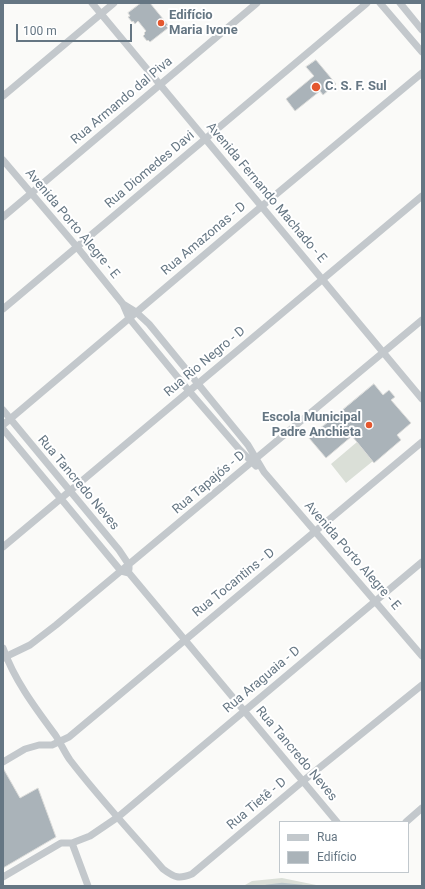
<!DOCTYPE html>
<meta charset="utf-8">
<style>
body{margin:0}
#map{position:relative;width:425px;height:889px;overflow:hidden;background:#fafaf8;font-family:Roboto,sans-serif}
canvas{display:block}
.frame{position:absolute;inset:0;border:4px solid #657683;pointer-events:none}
.legend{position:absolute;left:279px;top:821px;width:130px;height:52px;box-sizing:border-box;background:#fff;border:1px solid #c1c8cd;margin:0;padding:5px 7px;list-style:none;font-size:12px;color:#657683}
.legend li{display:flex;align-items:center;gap:8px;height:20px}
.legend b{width:20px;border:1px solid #c1c8cd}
.scale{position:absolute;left:16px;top:24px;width:116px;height:18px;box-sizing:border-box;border:2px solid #657683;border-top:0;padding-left:5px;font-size:12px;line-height:14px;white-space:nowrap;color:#657683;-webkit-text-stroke:3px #fff;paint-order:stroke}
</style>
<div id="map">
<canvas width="425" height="889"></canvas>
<div class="frame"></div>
<ul class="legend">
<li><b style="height:5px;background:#c3c8cc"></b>Rua</li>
<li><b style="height:11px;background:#aab3b9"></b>Edifício</li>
</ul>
<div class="scale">100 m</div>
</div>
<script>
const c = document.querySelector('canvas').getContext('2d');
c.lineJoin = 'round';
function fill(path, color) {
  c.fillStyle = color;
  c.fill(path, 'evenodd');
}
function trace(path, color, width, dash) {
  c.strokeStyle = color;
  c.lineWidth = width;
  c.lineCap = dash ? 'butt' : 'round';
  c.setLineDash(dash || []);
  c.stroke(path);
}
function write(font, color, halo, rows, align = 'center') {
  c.font = font + ' Roboto,sans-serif';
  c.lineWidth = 4;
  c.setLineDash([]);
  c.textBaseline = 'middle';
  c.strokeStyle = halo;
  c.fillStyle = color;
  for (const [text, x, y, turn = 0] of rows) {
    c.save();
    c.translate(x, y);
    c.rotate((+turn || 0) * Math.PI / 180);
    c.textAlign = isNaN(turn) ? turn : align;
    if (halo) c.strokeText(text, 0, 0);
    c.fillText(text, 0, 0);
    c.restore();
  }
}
const green = new Path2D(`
 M357 442 373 461 346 483 331 464Z
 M282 878 321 886H238L245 885 252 881Z`);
const stream = new Path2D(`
 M266 886 282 884 302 886`);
const building = new Path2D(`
 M141 3H150L168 25 166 26 168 28 150 42 148 40 147 41 143 36 145 34 144 33 146 31 138 21 135 24 133 21 132 22 128 17 130 16 128 13Z
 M316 60 336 84 323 95 320 91 295 111 286 99 314 76 306 67Z
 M374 384 383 395 389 390 395 397 391 400 411 423 397 435 401 440 374 463 352 436 326 458 309 438Z
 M3 768 20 798 38 788 56 837 3 868Z`);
const minor = new Path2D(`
 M92 3 422 399
 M380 3 422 52
 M400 3 422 30
 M3 96 114 3
 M3 160 77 247 123 304 129 318 189 391 240 450 256 466
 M3 217 257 3
 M123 304 136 312 149 324 248 445 264 472 422 656
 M3 309 367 3
 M3 410 119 550 129 565V569
 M3 425 262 206 422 73
 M3 429 121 571 129 573 337 822
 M3 547 422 196
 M3 648C14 680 36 709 56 736 61 744 65 753 70 760 99 798 132 833 163 869 175 878 179 879 192 874L303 781 422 685
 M3 658 30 645 56 625 422 320
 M3 762 25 749 39 745H52L69 737 422 442
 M406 822 422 808
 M72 843 88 886
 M3 877 61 843H72L90 836 118 817 422 562`);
const markers = [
 [161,23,4,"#e4572e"],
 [316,87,5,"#e4572e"],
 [369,425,4,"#e4572e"]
];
const poiNames = [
 ["Edifício",169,16],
 ["Maria Ivone",169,31],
 ["C. S. F. Sul",325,87],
 ["Escola Municipal",361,418,"right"],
 ["Padre Anchieta",361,433,"right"]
];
const streetNames = [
 ["Rua Armando dal Piva",122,101,-40],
 ["Rua Diomedes Davi",150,170,-40],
 ["Avenida Fernando Machado - E",266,193,50],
 ["Avenida Porto Alegre - E",72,224,50],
 ["Rua Amazonas - D",204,239,-40],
 ["Rua Rio Negro - D",205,362,-40],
 ["Rua Tancredo Neves",78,483,50],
 ["Rua Tapajós - D",209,483,-40],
 ["Avenida Porto Alegre - E",352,556,49],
 ["Rua Tocantins - D",234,583,-39],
 ["Rua Araguaia - D",262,680,-40],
 ["Rua Tancredo Neves",296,754,50],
 ["Rua Tietê - D",257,804,-40]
];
fill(green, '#dadfd7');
trace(stream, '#bbc7cb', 2.5);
fill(building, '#aab3b9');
trace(building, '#dcdcda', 1);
trace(minor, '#c3c8cc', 7);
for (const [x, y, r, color] of markers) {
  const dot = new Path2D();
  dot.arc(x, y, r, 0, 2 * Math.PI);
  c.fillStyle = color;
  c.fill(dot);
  trace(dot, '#fff', 1.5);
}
write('bold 13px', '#657683', '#fff', poiNames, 'left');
write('13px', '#657683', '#fff', streetNames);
</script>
